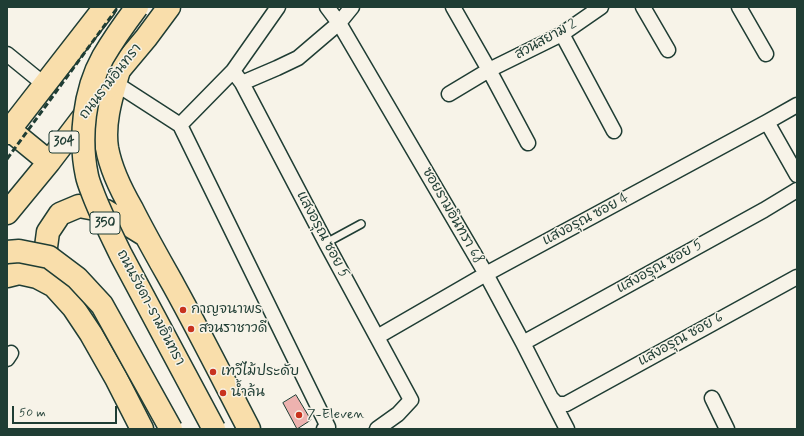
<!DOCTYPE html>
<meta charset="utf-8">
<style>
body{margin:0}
#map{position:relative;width:804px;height:436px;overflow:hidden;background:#f7f3e8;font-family:Mynerve,sans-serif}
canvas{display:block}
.frame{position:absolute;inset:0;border:8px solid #1f3d34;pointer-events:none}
.scale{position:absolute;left:12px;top:406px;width:105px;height:18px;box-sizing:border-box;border:2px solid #1f3d34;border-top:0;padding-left:5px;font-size:12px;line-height:14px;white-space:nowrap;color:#1f3d34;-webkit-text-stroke:3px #f7f3e8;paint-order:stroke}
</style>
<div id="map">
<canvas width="804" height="436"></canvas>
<div class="frame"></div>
<div class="scale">50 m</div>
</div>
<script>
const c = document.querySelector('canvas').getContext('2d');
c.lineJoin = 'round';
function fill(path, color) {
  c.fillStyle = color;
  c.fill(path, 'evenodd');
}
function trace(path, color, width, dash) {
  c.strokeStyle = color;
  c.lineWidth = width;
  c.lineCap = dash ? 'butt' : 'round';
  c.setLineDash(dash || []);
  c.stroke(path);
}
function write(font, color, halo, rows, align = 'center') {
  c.font = font + ' Mynerve,"Playpen Sans Thai",sans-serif';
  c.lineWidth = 3;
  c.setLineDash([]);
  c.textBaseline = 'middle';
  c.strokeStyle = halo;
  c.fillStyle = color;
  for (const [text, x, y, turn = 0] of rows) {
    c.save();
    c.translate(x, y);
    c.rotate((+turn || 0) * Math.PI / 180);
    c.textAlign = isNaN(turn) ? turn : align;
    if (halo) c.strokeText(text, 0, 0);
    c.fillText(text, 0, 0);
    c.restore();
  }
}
const building = new Path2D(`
 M296 395 311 420 297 429 283 403Z`);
const service = new Path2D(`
 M326 243 361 224`);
const minor = new Path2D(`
 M327 7 339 23 486 274 523 343 551 398 557 404H566L797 277
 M453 7 489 70 528 143
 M643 7 668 50
 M739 7 766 54
 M562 34 614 131
 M7 54 45 85
 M233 71 242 83 326 243 411 400 398 414 377 429
 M115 83 180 125 328 427 324 429
 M242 83 277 68 298 58 339 23 352 7
 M449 94 489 70 562 34 601 7
 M767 122 797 175
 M180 125 233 71 278 7
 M377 337 486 274 767 122 797 105
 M523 343 764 210 797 190
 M7 359 11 353
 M551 398 567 429
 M712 398 727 429`);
const primary = new Path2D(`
 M119 70C112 95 103 122 107 148 111 170 121 190 132 209 145 235 160 261 174 286 200 333 224 381 249 429
 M50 275 47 263 46 247 48 232 60 214 79 206 106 211 145 235
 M7 276 19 273 37 277 54 286 73 307 91 334 116 378 142 429`);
const trunk = new Path2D(`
 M10 130 49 162
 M7 133 105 7
 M7 213 49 162 120 69 146 38 169 7`);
const rail = new Path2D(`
 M7 159 118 7`);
const primaryBridge = new Path2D(`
 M137 7C125 23 113 40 103 57 84 91 79 139 87 176 88 181 90 186 92 191 100 213 111 234 121 255L214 429
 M7 252 19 251 49 257 77 278 102 305 171 429`);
const markers = [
 [183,310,4,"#c8321e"],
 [191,329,4,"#c8321e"],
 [213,372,4,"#c8321e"],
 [223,393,4,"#c8321e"],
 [299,415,4,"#c8321e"]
];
const shields = [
 [64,142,30],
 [105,223,30]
];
const shieldNames = [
 ["304",64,142],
 ["350",105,223]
];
const streetNames = [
 ["สวนสยาม 2",546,40,-29],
 ["ถนนรามอินทรา",111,82,-52],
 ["ซอยรามอินทรา 68",452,216,60],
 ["แสงอรุณ ซอย 4",586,220,-28],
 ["แสงอรุณ ซอย 5",322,235,62],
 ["แสงอรุณ ซอย 5",660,267,-29],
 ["ถนนรัชดา-รามอินทรา",150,308,62],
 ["แสงอรุณ ซอย 6",681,340,-29]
];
const poiNames = [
 ["กาญจนาพร",191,310],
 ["สวนราชาวดี",199,329],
 ["เทวีไม้ประดับ",221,372],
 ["น้ำล้น",231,393],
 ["7-Eleven",307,415]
];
fill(building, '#edb2af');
trace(building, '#1f3d34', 1);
trace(service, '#1f3d34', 10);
trace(minor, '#1f3d34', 17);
trace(primary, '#1f3d34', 25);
trace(trunk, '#1f3d34', 25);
trace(service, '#f7f3e8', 7);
trace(minor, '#f7f3e8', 14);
trace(primary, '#f9deab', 22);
trace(trunk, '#f9deab', 22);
trace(rail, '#1f3d34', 3, [6, 3]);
trace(primaryBridge, '#1f3d34', 25, []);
trace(primaryBridge, '#f9deab', 22);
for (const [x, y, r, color] of markers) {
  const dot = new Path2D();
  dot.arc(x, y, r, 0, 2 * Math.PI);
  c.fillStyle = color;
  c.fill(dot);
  trace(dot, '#f7f3e8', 1.5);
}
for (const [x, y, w] of shields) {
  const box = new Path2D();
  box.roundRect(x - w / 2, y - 11, w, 22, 3);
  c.fillStyle = '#f7f3e8';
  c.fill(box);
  trace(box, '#1f3d34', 1);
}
write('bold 13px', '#1f3d34', null, shieldNames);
write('14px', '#1f3d34', '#f7f3e8', streetNames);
write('14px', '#1f3d34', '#f7f3e8', poiNames, 'left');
</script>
